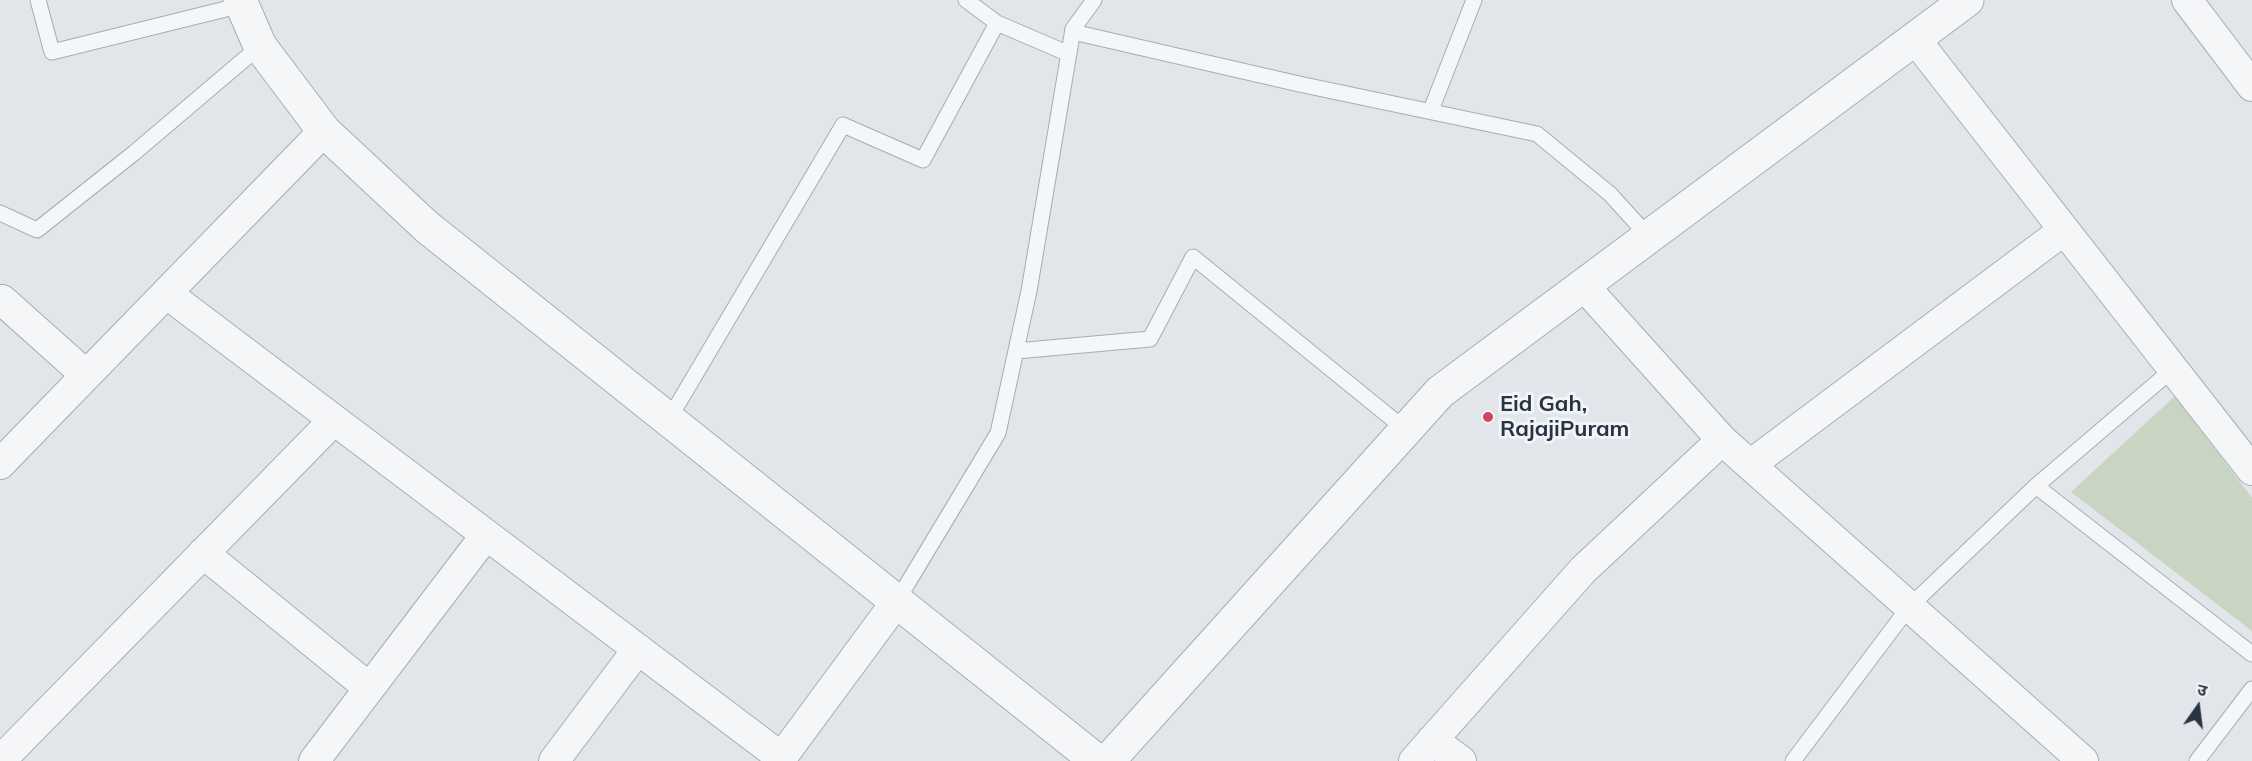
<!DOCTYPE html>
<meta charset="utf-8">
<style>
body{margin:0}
#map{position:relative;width:2252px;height:761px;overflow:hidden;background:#e2e5ea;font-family:Mulish,"Noto Sans Devanagari",sans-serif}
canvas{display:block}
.north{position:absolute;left:2168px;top:677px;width:60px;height:60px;-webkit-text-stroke:4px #f1f4f8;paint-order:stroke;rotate:14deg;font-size:16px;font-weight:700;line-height:24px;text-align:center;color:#293443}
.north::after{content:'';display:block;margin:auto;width:21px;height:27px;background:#293443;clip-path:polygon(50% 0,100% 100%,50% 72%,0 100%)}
</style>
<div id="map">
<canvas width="2252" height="761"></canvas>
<div class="north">उ</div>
</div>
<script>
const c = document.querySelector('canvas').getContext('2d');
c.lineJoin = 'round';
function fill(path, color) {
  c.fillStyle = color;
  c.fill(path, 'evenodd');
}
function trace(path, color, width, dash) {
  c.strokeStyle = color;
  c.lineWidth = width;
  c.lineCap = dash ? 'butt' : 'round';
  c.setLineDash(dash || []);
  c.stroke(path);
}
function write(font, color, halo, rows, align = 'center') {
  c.font = font + ' Mulish,sans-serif';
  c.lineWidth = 6;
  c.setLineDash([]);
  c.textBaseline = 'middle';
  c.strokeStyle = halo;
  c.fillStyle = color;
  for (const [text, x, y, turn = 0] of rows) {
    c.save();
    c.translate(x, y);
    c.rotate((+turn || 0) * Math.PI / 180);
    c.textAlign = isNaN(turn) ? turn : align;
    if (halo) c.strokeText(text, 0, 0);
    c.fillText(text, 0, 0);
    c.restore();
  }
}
const green = new Path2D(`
 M2175 396 2252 498V631L2071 492Z`);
const service = new Path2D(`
 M38 0 52 52 246 4
 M966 0 997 23 1069 54
 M1073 32 1299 84 1537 134 1610 194 1649 237
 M1431 110 1474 0
 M0 213 37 230 134 153 260 46
 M1016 351 1150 339 1193 257 1406 430
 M2173 369 2036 486 2252 654
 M669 419 843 125 923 160 997 23
 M897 601 998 433 1029 291 1073 29 1094 0
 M1793 761 1909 607 2036 486
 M2197 761 2252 689`);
const minor = new Path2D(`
 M2187 0 2252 86
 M1915 39 2252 470
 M1583 285 1722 440 2083 761
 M166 293 782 758
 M2 300 86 375
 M0 464 324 131
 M1750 465 2064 230
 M203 553 368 687
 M1432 740 1461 761
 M0 761 334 420
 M314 761 486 535
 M554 761 638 649
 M779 761 897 601
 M1414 761 1583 570 1722 440`);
const tertiary = new Path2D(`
 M240 0 260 46 324 131 427 227 1097 761
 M1108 761 1440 392 1967 0`);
const markers = [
 [1488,417,6,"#d2445f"]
];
const poiNames = [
 ["Eid Gah,",1500,404],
 ["RajajiPuram",1500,429]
];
fill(green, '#c8d5c2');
trace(service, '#a7acb5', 17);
trace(minor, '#a7acb5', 32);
trace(tertiary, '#a7acb5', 35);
trace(service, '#f4f6f8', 15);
trace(minor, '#f4f6f8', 30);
trace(tertiary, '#f4f6f8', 33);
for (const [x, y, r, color] of markers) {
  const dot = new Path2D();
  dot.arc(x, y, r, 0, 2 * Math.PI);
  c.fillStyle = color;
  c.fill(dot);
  trace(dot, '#f1f4f8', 2);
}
write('bold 22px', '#293443', '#f1f4f8', poiNames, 'left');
</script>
